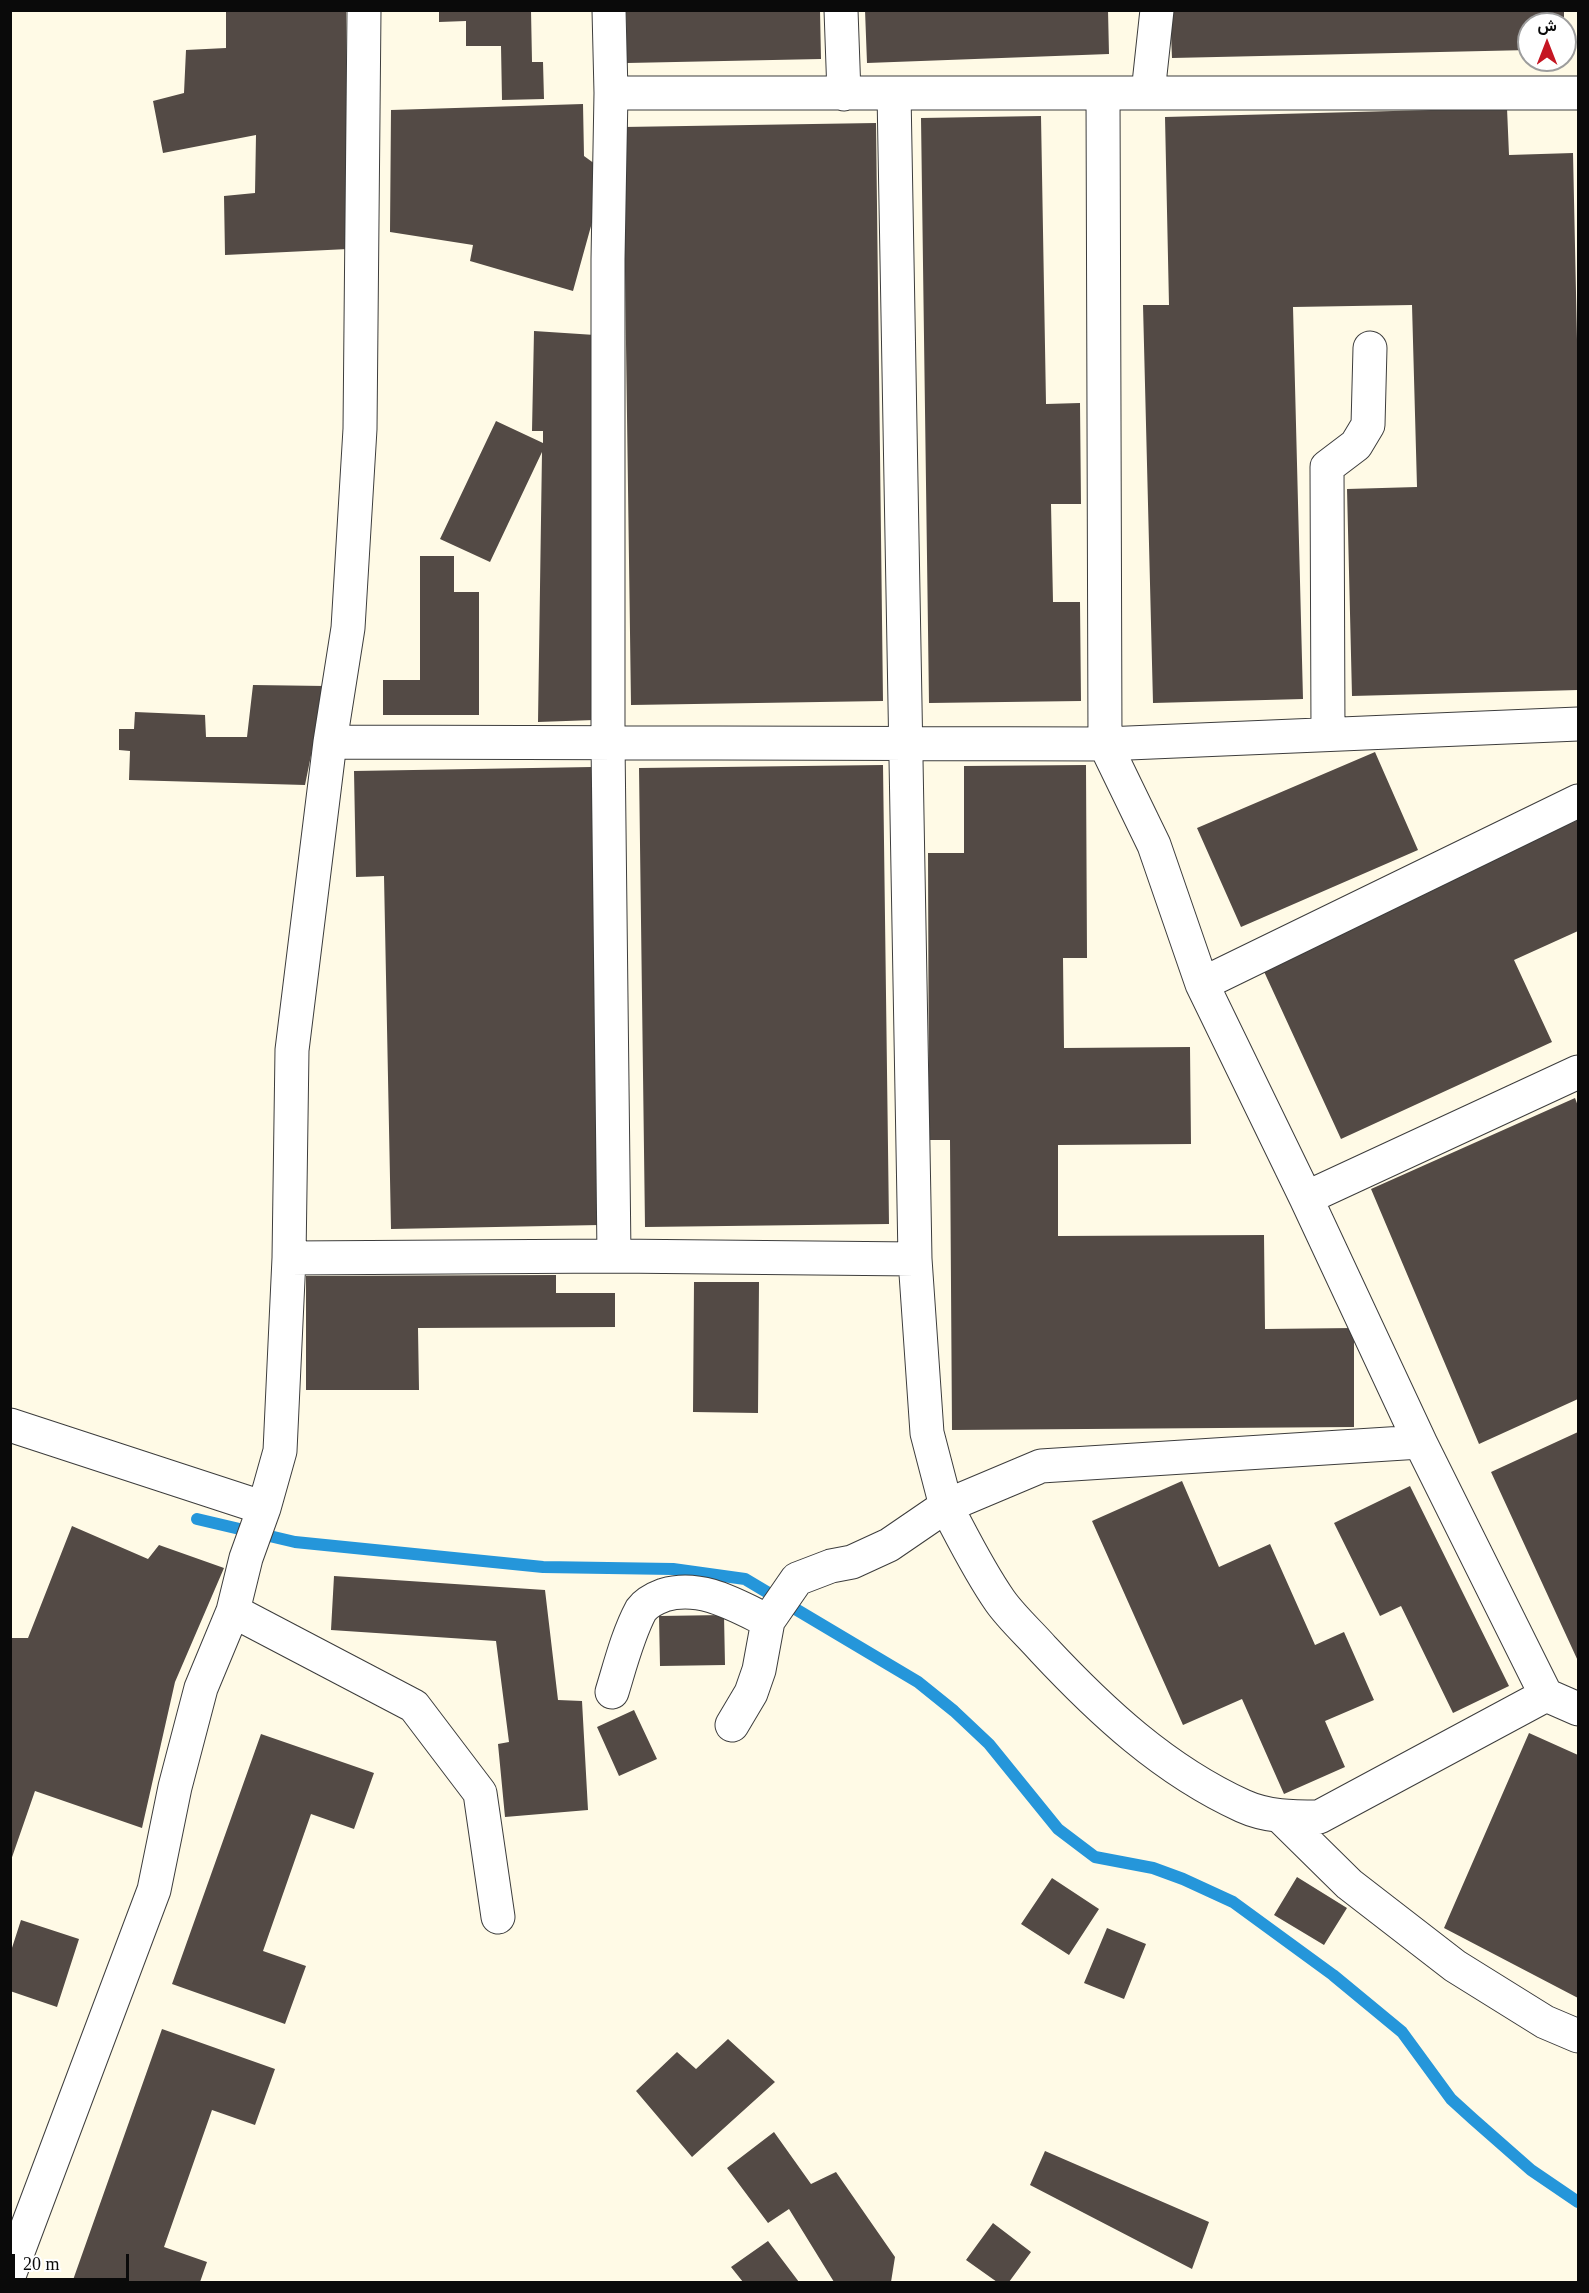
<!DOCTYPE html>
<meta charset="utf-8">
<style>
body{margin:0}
#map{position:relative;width:1589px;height:2293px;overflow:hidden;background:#fffae6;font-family:"Times New Roman",Vazirmatn,serif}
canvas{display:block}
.frame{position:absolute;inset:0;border:12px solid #0a0a0a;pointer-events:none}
.north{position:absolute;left:1517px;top:12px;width:60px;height:60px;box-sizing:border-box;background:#fff;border:2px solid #9d9d9d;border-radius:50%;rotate:0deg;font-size:16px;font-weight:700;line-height:24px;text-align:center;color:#0a0a0a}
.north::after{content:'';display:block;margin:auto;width:21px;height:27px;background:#c51623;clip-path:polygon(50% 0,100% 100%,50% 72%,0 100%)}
.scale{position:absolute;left:12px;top:2254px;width:117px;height:27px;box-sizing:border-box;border:3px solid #0a0a0a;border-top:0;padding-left:8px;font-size:18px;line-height:21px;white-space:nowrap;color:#0a0a0a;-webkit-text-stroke:4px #fff;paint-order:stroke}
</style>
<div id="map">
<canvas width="1589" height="2293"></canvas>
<div class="frame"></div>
<div class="north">ش</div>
<div class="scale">20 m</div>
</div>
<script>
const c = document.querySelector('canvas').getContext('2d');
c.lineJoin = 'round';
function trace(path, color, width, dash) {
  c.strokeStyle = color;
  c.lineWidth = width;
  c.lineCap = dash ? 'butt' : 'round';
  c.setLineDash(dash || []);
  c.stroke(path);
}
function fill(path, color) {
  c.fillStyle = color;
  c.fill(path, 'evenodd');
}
const stream = new Path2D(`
 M197 1519 295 1542 543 1567 673 1569 745 1579 918 1682 954 1711 989 1744 1058 1829 1095 1857 1153 1868 1183 1879 1233 1902 1333 1975 1402 2032 1451 2099 1473 2119 1531 2170 1578 2202`);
const building = new Path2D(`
 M226 10H346L348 249 225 255 224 196 255 193 256 135 163 153 153 101 184 93 186 50 226 48Z
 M439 10H531L532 62H543L544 99 502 100 501 46H466V21L439 22Z
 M626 10H820L821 59 627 63Z
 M865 10H1108L1109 54 867 63Z
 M1170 10H1564V24H1529V50L1172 58Z
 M583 104 584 156 606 172 573 291 470 261 473 245 390 232 391 110Z
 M1507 108 1509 155 1573 153 1578 386V690L1352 696 1347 489 1417 487 1412 305 1293 307 1303 699 1153 703 1143 305H1169L1165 117Z
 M1041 116 1046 404 1080 403 1081 504H1051L1053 602H1080L1081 701 929 703 921 118Z
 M876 123 883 701 631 705 623 127Z
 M534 331 595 335 594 720 538 722 542 452 490 562 440 539 496 421 543 443V431H532Z
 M420 556H454V592H479V715H383V680H420Z
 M253 685 325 686 305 785 129 780 130 751 119 750V729H134L135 712 205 715 206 737H247Z
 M1375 752 1418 850 1241 927 1197 828Z
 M883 765 889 1224 645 1227 639 768Z
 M1086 765 1087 958H1063L1064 1048 1190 1047 1191 1144 1058 1145V1236L1264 1235 1265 1329 1354 1328V1427L952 1430 950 1140H929L928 853H964V766Z
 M592 767 600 1225 391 1229 384 876 356 877 354 771Z
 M1578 820V931L1514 960 1552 1042 1341 1139 1261 965Z
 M1575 1098 1578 1106V1399L1479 1444 1371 1189Z
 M556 1275V1293H615V1327L418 1328 419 1390H306V1276Z
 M694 1282H759L758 1413 693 1412Z
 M1578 1432V1661L1491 1472Z
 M1182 1481 1219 1567 1270 1544 1315 1645 1344 1632 1374 1700 1325 1721 1345 1767 1284 1794 1242 1699 1183 1725 1092 1521Z
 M1410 1486 1509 1686 1453 1713 1401 1606 1380 1616 1334 1523Z
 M72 1526 148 1559 159 1545 224 1568 175 1682 142 1828 35 1791 10 1863V1638H28Z
 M334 1576 545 1590 558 1700 582 1701 588 1810 505 1817 498 1744 509 1742 496 1641 331 1630Z
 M724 1615 725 1665 660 1666 659 1616Z
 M634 1710 657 1759 619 1776 597 1727Z
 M1529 1733 1578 1755V1998L1444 1928Z
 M261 1734 374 1773 354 1829 311 1814 263 1951 306 1966 285 2024 172 1984Z
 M1297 1877 1347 1908 1324 1945 1274 1915Z
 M1052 1878 1099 1909 1069 1955 1021 1924Z
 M21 1920 79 1939 57 2007 10 1991V1954Z
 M1107 1928 1146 1944 1124 1999 1084 1983Z
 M162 2029 275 2069 255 2125 212 2110 164 2247 207 2262 200 2282H81L73 2280Z
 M728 2039 775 2082 692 2157 636 2091 677 2052 696 2069Z
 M774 2132 811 2184 836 2172 895 2257 891 2282H834L789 2209 768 2223 727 2168Z
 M1045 2151 1209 2222 1192 2269 1030 2185Z
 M993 2223 1031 2252 1009 2282H997L966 2260Z
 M768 2241 799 2282H743L731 2267Z`);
const street = new Path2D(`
 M841 10 844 94
 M611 93H1578
 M894 93 915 1259 927 1433 946 1506 1041 1466 1420 1442 1306 1198 1202 984 1154 845 1105 744 1103 93
 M1148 93 1157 10
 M1328 734 1327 467 1356 445 1368 425 1370 348
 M330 742 1105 744 1578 724
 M1202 984 1578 801
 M1306 1198 1578 1072
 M614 1256 915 1259
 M289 1258 614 1256 608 742V259L611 93 609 10
 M10 1425 264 1508
 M1420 1442 1546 1695 1578 1709
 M233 1611 414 1706 480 1793 498 1917
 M768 1621 797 1579 831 1566 852 1562 889 1545 946 1506C963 1538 979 1571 1000 1601 1012 1618 1029 1633 1043 1649 1101 1711 1164 1770 1243 1806 1267 1817 1293 1817 1319 1817L1546 1695
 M612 1692C620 1666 628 1634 641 1610 646 1603 656 1598 664 1595 701 1584 735 1605 768 1621L759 1670 751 1693 732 1725
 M1281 1817 1349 1884 1455 1966 1545 2022 1578 2036
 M10 2273 154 1890 175 1787 201 1688 233 1611 246 1558 264 1508 280 1451 289 1258 292 1050 330 742 348 628 360 429 364 10`);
trace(stream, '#2596da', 12);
fill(building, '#534a45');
trace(street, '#3d3d3d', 35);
trace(street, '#fff', 33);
</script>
